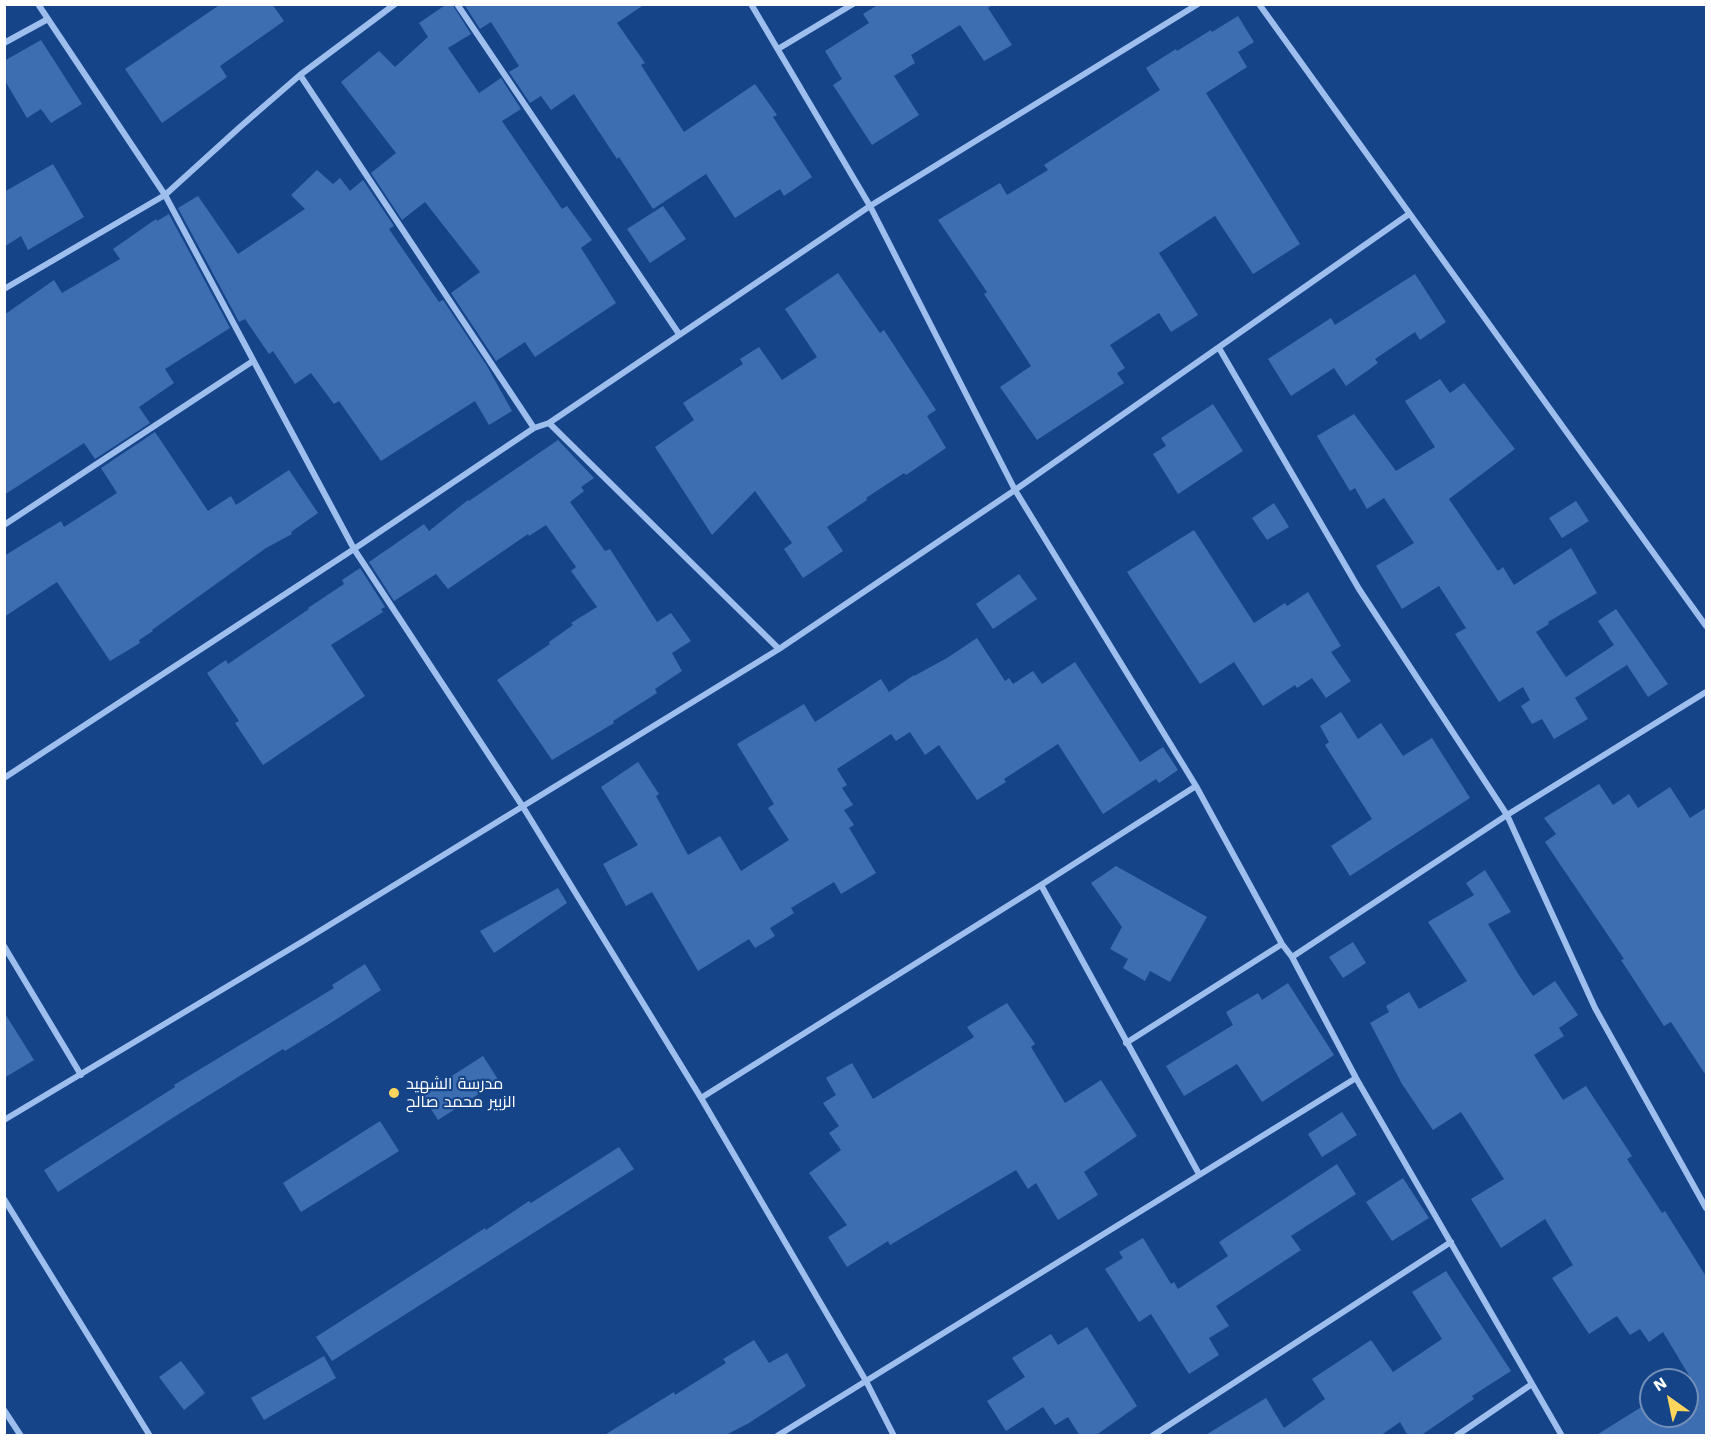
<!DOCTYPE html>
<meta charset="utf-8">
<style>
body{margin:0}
#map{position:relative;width:1711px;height:1440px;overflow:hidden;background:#164489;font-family:"Work Sans",sans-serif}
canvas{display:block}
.frame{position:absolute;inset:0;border:6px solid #fff;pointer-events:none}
.north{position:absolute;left:1639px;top:1368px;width:60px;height:60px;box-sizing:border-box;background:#164489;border:2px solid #738fb8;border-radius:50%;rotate:327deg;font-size:16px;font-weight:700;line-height:24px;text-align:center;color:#fff}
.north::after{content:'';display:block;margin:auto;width:21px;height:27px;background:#ffd65b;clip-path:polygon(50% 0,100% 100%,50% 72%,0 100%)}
</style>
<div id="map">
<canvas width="1711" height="1440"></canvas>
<div class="frame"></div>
<div class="north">N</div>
</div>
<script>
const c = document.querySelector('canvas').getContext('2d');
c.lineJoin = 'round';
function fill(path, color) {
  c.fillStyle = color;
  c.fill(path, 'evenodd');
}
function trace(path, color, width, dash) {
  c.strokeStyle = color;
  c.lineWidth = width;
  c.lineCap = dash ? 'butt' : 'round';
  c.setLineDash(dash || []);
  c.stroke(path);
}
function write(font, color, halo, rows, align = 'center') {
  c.font = font + ' "Work Sans",Cairo,sans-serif';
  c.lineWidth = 4.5;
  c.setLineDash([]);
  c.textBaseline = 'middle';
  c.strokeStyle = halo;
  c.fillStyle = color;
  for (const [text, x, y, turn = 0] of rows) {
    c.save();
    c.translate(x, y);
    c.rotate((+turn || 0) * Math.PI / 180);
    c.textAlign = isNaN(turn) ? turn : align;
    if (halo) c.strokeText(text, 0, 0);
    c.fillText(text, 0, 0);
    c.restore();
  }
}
const building = new Path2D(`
 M221 4H272L284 21 220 66 227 77 162 123 125 69Z
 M447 4H452L471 34 448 48 479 93 501 78 521 109 502 121 562 209 567 206 592 240 581 248 616 303 535 357 525 342 496 361 451 293 480 272 425 202 402 220 371 173 396 153 341 82 379 51 395 67 428 37 419 23Z
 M464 4H645L617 23 645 63 641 65 684 132 755 84 777 115 773 117 812 177 784 196 780 189 735 218 706 174 653 209 619 157 617 159 574 94 551 110 541 96 530 103 509 72 519 66 491 22 480 29Z
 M879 4H993L988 8 1012 45 984 61 960 25 911 55 915 63 894 76 919 115 872 145 833 85 842 79 825 51 869 23 863 14Z
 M1238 16 1254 42 1238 52 1247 67 1206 93 1300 244 1253 274 1215 216 1159 253 1198 315 1171 332 1159 313 1110 345 1125 368 1117 373 1124 383 1037 440 1000 387 1031 366 984 294 987 292 938 220 1000 183 1007 195 1048 170 1044 165 1160 90 1146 68 1176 49 1177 51 1211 30 1212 32Z
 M41 40 82 104 51 123 41 109 27 118 4 79V61Z
 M53 164 84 217 28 250 21 236 4 247V192Z
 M317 170 333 184 340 178 350 191 363 180 394 226 389 229 439 302 443 300 487 366 512 411 489 425 475 401 381 461 339 401 334 404 311 373 295 384 273 351 269 354 245 319 239 322 178 208 198 196 238 254 305 209 291 195Z
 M663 206 686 239 650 263 627 229Z
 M169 214 230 328 165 369 174 383 139 407 150 423 95 459 84 443 4 495V315L54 280 62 293 120 259 113 249 156 219 157 221Z
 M838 273 880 333 884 330 936 410 927 416 946 448 906 475 904 473 866 498 867 500 827 527 843 551 803 578 784 549 792 543 755 491 712 535 655 447 694 420 683 403 743 364 740 359 759 347 782 380 817 357 785 309Z
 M1415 274 1446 322 1420 340 1415 332 1375 359 1378 363 1346 386 1334 368 1291 396 1268 359 1331 318 1335 325Z
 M1440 379 1450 393 1464 383 1515 449 1449 499 1498 571 1503 567 1514 585 1571 548 1597 593 1548 622 1549 624 1536 632 1566 677 1614 645 1598 621 1616 609 1668 684 1648 697 1627 665 1575 698 1588 719 1554 739 1542 719 1532 724 1521 706 1530 700 1523 687 1499 702 1455 634 1466 628 1439 586 1402 609 1376 566 1414 543 1384 498 1367 509 1355 488 1350 491 1317 436 1354 414 1396 471 1435 447 1405 401Z
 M1213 404 1243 451 1178 494 1153 454 1166 446 1161 438Z
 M155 432 208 511 231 496 236 505 289 470 318 513 291 532 292 534 266 548 152 630 153 631 139 640 140 643 110 661 57 582 4 617V556L61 521 64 527 117 493 101 468Z
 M558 440 594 478 581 487 584 491 570 502 605 551 610 549 657 622 671 613 691 641 672 653 682 671 655 689 657 693 613 721 614 723 552 760 497 680 550 644 549 642 573 625 571 623 597 607 571 571 576 567 546 525 529 536 528 534 448 589 436 574 394 601 369 562 424 524 429 531 468 500 469 501Z
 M1576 501 1589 521 1562 538 1549 518Z
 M1274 503 1289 527 1267 540 1252 518Z
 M1194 530 1254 623 1285 603 1287 606 1308 592 1341 646 1331 652 1351 681 1326 698 1312 678 1297 688 1295 685 1263 706 1234 662 1200 684 1127 572Z
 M360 568 385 607 381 609 383 612 331 645 365 696 263 765 235 723 239 721 207 673 226 660 228 664 309 609 308 608 344 584 342 580Z
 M1019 574 1037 599 993 629 976 604Z
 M977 638 1005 681 1009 678 1013 684 1033 671 1042 684 1075 662 1140 762 1163 747 1178 770 1159 783 1156 779 1103 814 1058 744 1004 779 1006 782 977 800 939 745 925 755 910 732 896 741 891 734 837 769 847 785 842 788 853 805 844 810 854 825 849 828 876 873 841 894 834 882 791 908 794 913 770 928 775 936 755 948 749 939 698 971 652 892 626 906 603 864 638 845 601 787 638 762 659 794 656 796 688 855 720 836 741 871 789 840 768 808 774 804 737 744 804 704 815 722 881 679 889 692 914 675V676L947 658Z
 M1341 712 1358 739 1381 723 1403 756 1432 738 1470 798 1350 876 1331 846 1372 819 1325 745 1329 742 1320 726Z
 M1599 784 1613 805 1629 794 1638 808 1670 787 1690 818 1707 807V1077L1671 1022 1664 1026 1621 960 1624 959 1545 842 1556 834 1544 818Z
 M1116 866 1207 917 1170 982 1150 971 1145 981 1123 968 1128 959 1110 949 1122 927 1091 883Z
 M1485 870 1511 912 1488 924 1519 975 1533 996 1555 981 1578 1015 1559 1028 1564 1036 1534 1055 1563 1100 1586 1086 1632 1156 1627 1159 1662 1213 1665 1211 1707 1278V1436H1595L1651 1401V1416H1687L1686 1380 1690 1377 1663 1332 1649 1342 1640 1329 1630 1335 1617 1316 1589 1334 1552 1278 1573 1265 1545 1219 1501 1248 1471 1199 1504 1179 1461 1112 1433 1130 1402 1084 1370 1023 1389 1012 1386 1006 1409 992 1419 1009 1467 981 1428 922 1474 895 1466 883Z
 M558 888 567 903 494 953 480 931Z
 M1353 942 1366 963 1343 978 1329 957Z
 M365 964 381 990 329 1024 285 1051 283 1049 174 1117 58 1192 44 1170 175 1087 174 1085 334 988 332 985Z
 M1288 983 1334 1055 1262 1102 1237 1064 1184 1096 1166 1066 1233 1025 1226 1012 1258 993 1262 1000Z
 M1007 1003 1035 1044 1031 1047 1065 1103 1101 1080 1137 1136 1084 1172 1098 1195 1058 1220 1036 1183 1028 1189 1016 1170 890 1245 888 1241 847 1267 828 1237 847 1225 809 1173 841 1150 829 1133 839 1126 823 1103 836 1095 826 1078 852 1063 873 1099 974 1037 967 1027Z
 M4 1012 34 1060 4 1078Z
 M483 1056 499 1081 438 1120 422 1095Z
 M1342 1112 1357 1135 1322 1157 1308 1134Z
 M380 1121 399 1151 301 1212 283 1183Z
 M619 1147 634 1169 332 1361 316 1337 485 1228 486 1230 529 1201 531 1203Z
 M1337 1164 1356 1194 1291 1236 1301 1250 1216 1306 1229 1326 1209 1338 1219 1355 1189 1374 1151 1314 1139 1322 1105 1269 1123 1258 1119 1252 1143 1238 1171 1284 1174 1282 1178 1289 1228 1256 1219 1242Z
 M1403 1178 1429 1218 1392 1241 1366 1202Z
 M1446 1271 1511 1371 1472 1396 1474 1399 1420 1436H1408L1400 1422 1380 1436H1204L1266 1398 1284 1428 1325 1399 1312 1379 1371 1340 1393 1372 1442 1339 1412 1292Z
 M1087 1327 1137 1406 1095 1436H1080L1068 1417 1055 1425 1043 1407 1006 1431 987 1401 1025 1377 1012 1358 1051 1334 1058 1345Z
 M754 1340 769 1363 787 1353 806 1386 749 1423 724 1436H603L674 1392 675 1395 726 1363 723 1359Z
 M324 1356 336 1378 264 1420 251 1398Z
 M181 1361 205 1393 184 1410 159 1377Z`);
const street = new Path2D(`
 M38 4 165 195 354 549 523 807 701 1098 866 1381 894 1436
 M457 4 679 334
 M751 4 870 206 1015 490 1196 786 1282 944 1292 957 1356 1078 1562 1436
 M1259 4 1706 626
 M4 43 48 19
 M778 49 853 4
 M300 75 534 428
 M4 289 165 195 240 127 300 75 395 4
 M1219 348 1359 589 1507 815 1595 1008 1706 1208
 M549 423 779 649
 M4 525 253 361
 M4 778 354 549 534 428 549 423 870 206 1198 4
 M1041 885 1199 1174
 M4 946 81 1075
 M1292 957 1507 815 1706 692
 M1126 1043 1282 944
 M701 1098 1041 885 1196 786
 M4 1120 305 940 779 649 1015 490 1409 214
 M4 1199 150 1436
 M4 1410 21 1436
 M777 1436 1356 1078
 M1152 1436 1451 1242
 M1456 1436 1532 1384`);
const markers = [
 [394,1093,6,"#ffd65b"]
];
const poiNames = [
 ["مدرسة الشهيد",406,1084],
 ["الزبير محمد صالح",406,1102]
];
fill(building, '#3e6eb2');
trace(street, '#9ebfee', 6);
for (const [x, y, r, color] of markers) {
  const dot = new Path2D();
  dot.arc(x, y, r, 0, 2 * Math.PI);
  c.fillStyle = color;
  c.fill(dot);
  trace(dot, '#164489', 2);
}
write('16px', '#fff', '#164489', poiNames, 'left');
</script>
